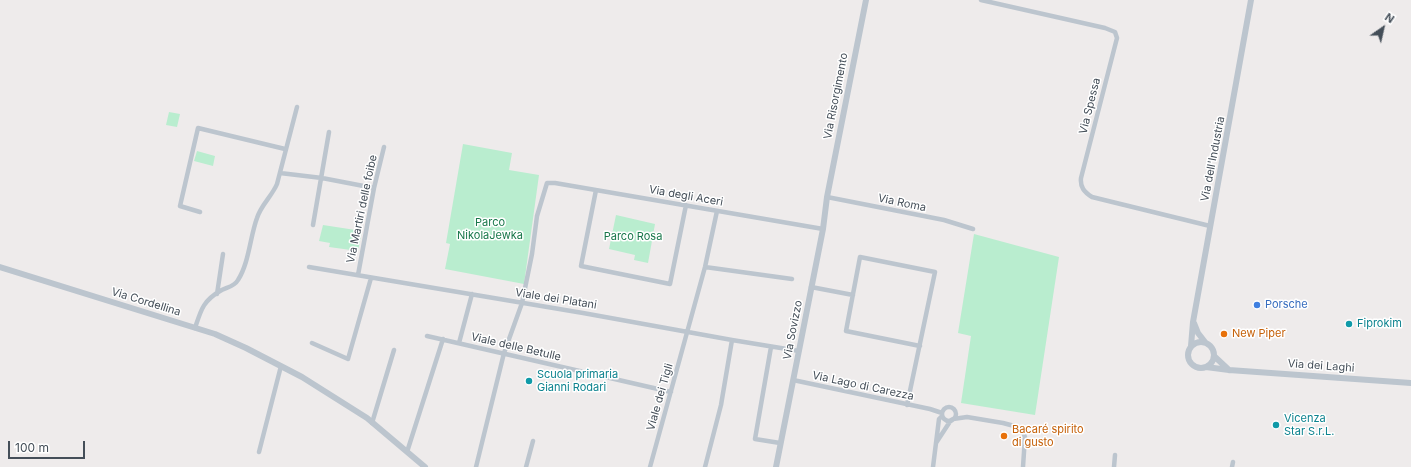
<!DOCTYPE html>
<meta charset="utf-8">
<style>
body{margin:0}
#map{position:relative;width:1411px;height:467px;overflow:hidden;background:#eeebeb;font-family:Inter,sans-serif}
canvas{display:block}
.north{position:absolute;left:1363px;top:8px;width:40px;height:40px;-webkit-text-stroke:3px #fff;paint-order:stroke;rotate:34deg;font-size:11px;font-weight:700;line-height:16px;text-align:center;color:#444e58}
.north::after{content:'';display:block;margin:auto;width:14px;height:18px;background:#444e58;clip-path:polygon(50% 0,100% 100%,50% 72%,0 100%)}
.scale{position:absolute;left:8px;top:441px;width:77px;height:18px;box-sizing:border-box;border:2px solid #444e58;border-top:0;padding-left:5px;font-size:12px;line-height:14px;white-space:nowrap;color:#444e58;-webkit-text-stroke:3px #fff;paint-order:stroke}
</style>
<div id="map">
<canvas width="1411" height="467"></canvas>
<div class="north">N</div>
<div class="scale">100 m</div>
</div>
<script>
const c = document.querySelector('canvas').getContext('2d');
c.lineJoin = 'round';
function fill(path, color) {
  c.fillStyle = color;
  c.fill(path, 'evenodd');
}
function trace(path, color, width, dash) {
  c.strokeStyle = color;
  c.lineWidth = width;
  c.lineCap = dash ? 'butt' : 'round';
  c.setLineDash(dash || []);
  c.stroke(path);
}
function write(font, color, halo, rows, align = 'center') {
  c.font = font + ' Inter,sans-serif';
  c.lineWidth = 3;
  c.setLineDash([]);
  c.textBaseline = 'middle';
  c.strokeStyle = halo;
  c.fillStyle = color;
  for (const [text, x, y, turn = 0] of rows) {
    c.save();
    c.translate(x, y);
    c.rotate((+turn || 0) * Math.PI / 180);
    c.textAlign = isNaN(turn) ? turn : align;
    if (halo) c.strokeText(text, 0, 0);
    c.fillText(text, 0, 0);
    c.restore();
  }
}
const green = new Path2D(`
 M169 112 180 114 177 127 166 125Z
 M463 144 512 153 509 170 539 175 524 284 445 269 450 244 446 243Z
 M197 151 215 156 213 166 194 161Z
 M616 215 655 224 648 263 634 260 635 255 609 249Z
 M323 225 362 231 358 251 329 247 330 243 319 241Z
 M974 234 1059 257 1035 415 961 403 971 336 958 333Z`);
const minor = new Path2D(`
 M981 0 1105 28 1115 32 1117 38 1081 178C1080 187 1084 192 1092 197L1210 226
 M280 173 322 178 374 188
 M596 190 581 266 670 284 686 205
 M827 197 944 220 973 229
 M200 212 180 206 198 128 285 149
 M313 225 329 132
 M309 267 583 313 732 340 799 351
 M705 267 792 279
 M358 275 374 188 384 147
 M811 287 853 295
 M217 294 223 254
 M195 328C201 310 203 301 220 291 227 287 234 287 238 280 249 263 250 237 257 218 261 205 272 196 277 184L297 107
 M427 336 671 392
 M312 343 348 359 371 278
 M459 343 472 294
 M771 347 755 439 780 443
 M793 380 930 409 942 413
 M907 405 935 272 860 257 846 331 920 346
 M942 414a7 7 0 1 1 14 0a7 7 0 1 1-14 0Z
 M953 419 967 417 1003 423 1018 427 1023 432 1025 437 1023 467
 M372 423 394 350
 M936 443 951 420
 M259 452 281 366
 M407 452 443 339
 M476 467 504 353 522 303 532 254 537 216 547 183H555L823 229
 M526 467 533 441
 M650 467 705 267 717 211
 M705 467 721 405 732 340
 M933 467 939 419 942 416
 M1114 467 1115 455
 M1232 467 1233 462`);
const tertiary = new Path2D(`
 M0 267 186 325 215 334 246 348 302 377 367 418 425 467
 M1194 323 1198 333 1205 342
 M1188 355a13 13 0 1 1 26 0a13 13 0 1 1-26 0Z
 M1191 346 1193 322 1251 0
 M1214 356 1229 370
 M1206 367 1229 370 1411 383
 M776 467 823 229 827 197 866 0`);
const markers = [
 [1257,305,4,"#3f7fe0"],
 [1349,324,4,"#0f9aa8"],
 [1224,334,4,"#e8710a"],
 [529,381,4,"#0f9aa8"],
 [1276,425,4,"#0f9aa8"],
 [1004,436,4,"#e8710a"]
];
const streetNames = [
 ["Via Risorgimento",836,96,-79],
 ["Via Spessa",1090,106,-76],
 ["Via dell'Industria",1213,159,-79],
 ["Via degli Aceri",686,196,10],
 ["Via Roma",902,203,12],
 ["Via Martiri delle foibe",362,209,-78],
 ["Viale dei Platani",556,299,9],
 ["Via Cordellina",146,302,17],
 ["Via Sovizzo",793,330,-79],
 ["Viale delle Betulle",516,347,13],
 ["Via dei Laghi",1321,366,4],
 ["Via Lago di Carezza",863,386,12],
 ["Viale dei Tigli",660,397,-74]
];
const parkNames = [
 ["Parco",490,223],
 ["NikolaJewka",490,236],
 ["Parco Rosa",633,237]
];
const shopNames = [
 ["Porsche",1265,305]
];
const cultureNames = [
 ["Fiprokim",1357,324],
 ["Scuola primaria",537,375],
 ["Gianni Rodari",537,388],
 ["Vicenza",1284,419],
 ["Star S.r.L.",1284,432]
];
const foodNames = [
 ["New Piper",1232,334],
 ["Bacaré spirito",1012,430],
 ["di gusto",1012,443]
];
fill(green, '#b9edcf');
trace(minor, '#bcc5ce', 4.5);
trace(tertiary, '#bcc5ce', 6);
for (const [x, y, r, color] of markers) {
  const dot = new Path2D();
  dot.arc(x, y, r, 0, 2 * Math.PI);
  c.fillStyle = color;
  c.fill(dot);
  trace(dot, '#fff', 1.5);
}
write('11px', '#444e58', '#fff', streetNames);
write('11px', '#18774a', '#fff', parkNames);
write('11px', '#366cbe', '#fff', shopNames, 'left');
write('11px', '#0d838f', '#fff', cultureNames, 'left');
write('11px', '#c56008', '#fff', foodNames, 'left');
</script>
